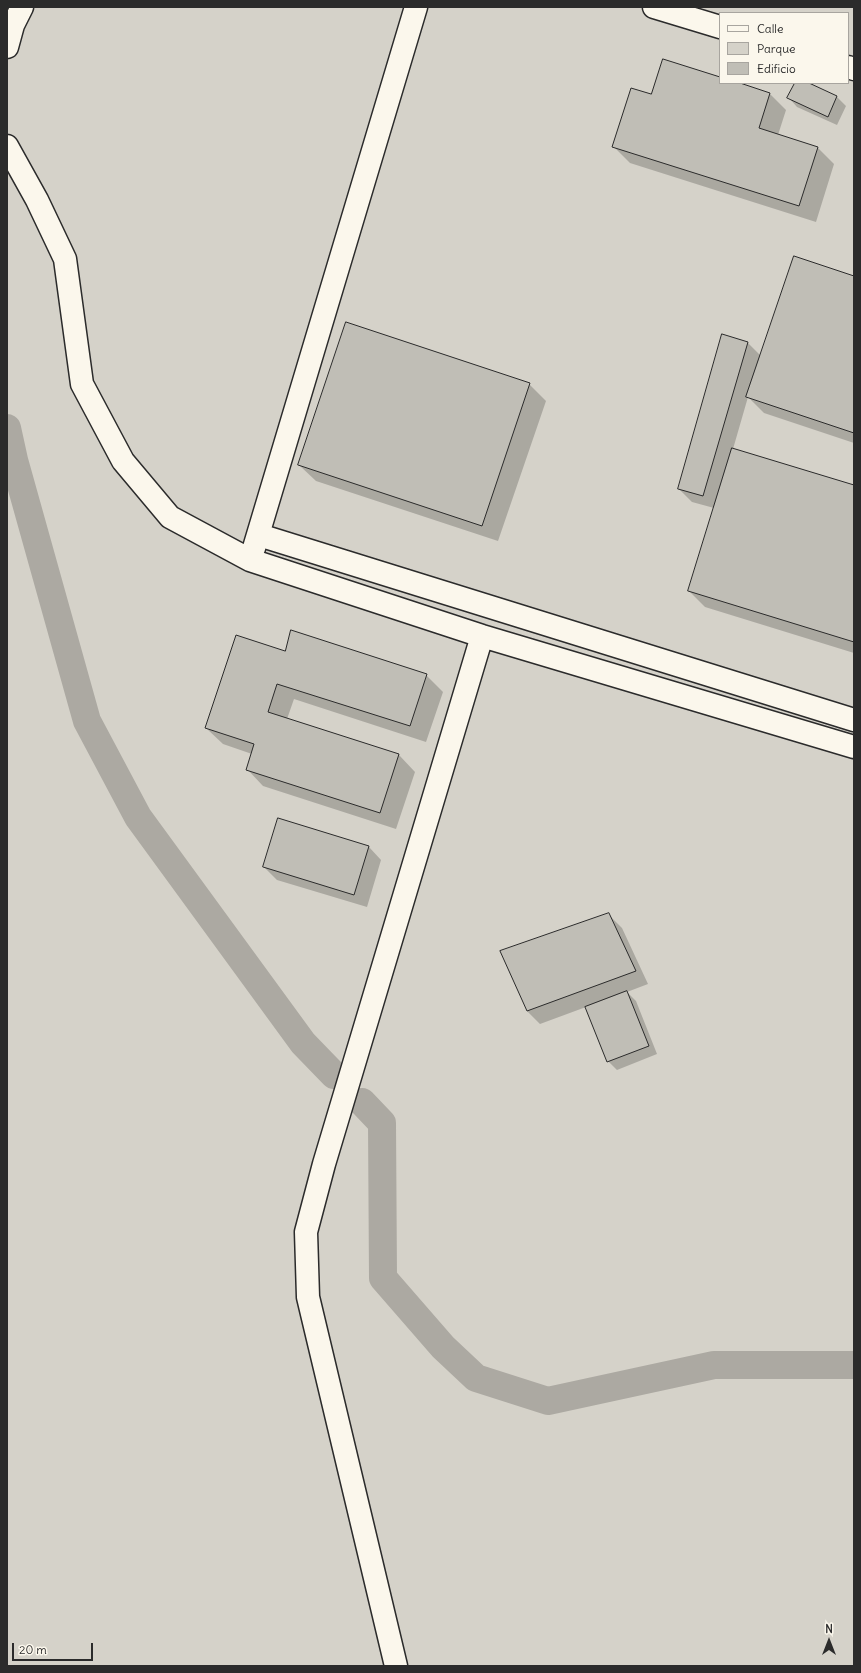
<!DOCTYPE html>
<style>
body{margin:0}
#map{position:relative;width:861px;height:1673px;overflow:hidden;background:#f3efe4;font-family:Delius,sans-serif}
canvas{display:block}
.frame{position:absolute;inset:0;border:8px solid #2b2b2b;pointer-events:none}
.legend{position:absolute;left:719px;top:12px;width:130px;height:72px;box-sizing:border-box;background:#fbf7ec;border:1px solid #a8a59f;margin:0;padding:5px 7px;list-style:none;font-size:12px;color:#2b2b2b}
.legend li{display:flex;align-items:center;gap:8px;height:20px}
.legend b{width:20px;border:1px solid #a8a59f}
.north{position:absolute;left:809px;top:1621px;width:40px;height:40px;-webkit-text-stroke:3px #fbf7ec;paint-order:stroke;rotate:0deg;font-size:11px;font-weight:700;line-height:16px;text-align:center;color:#2b2b2b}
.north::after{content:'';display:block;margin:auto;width:14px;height:18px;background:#2b2b2b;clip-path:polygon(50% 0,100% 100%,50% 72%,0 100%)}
.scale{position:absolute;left:12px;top:1643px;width:81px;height:18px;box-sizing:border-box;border:2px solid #2b2b2b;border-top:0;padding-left:5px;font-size:12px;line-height:14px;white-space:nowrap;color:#2b2b2b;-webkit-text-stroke:3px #fbf7ec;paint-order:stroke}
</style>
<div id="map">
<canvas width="861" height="1673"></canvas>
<div class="frame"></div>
<ul class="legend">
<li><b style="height:5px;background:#fbf7ec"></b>Calle</li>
<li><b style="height:11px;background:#d5d2c9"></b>Parque</li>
<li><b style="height:11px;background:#c0beb6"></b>Edificio</li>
</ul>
<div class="north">N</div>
<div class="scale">20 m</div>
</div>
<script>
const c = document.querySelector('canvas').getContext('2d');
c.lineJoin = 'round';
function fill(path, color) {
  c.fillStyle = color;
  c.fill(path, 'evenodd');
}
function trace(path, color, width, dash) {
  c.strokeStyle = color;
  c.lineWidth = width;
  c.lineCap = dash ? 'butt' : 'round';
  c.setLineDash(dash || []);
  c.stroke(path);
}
const green = new Path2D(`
 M7 7H854V1666H7ZM720 13H848V83H720Z`);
const shadow = new Path2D(`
 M720 78V83H736L769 93 786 110 778 135 818 148 834 164 816 222 630 163 614 147 652 96Z
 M796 83H807L837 97 846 106 837 125 797 107 789 98Z
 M854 277V443L764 413 748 397 733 449 854 486V653L705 607 689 591 714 508 692 502 679 489 747 342 761 356Z
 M529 384 546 401 498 541 316 481 299 465Z
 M285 652 426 675 443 692 426 742 294 699 287 719 399 755 415 772 396 829 263 786 247 769 252 754 223 744 206 728Z
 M369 847 381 860 367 907 277 880 264 867Z
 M609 915 622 928 648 984 627 992 636 1001 657 1054 617 1070 608 1061 586 1007 540 1024 527 1011Z`);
const canal = new Path2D(`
 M7 428 14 460 87 721 138 817 303 1043 334 1075
 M362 1102 382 1123 383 1278 443 1347 476 1378 548 1401 714 1365H854`);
const building = new Path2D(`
 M663 59 720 77V83H740L770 93 759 128 818 147 799 206 612 147 631 88 651 94Z
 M795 83H809L837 96 828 117 787 98Z
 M794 256 854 276V433L746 397Z
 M346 322 530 383 482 526 298 465Z
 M722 334 748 342 703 496 678 489Z
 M732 448 854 485V642L688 591Z
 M291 630 427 674 410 726 277 684 268 712 399 754 380 813 246 770 254 744 205 728 236 635 285 651Z
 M278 818 369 846 354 895 263 867Z
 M609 913 636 971 527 1011 500 951Z
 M627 991 649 1046 607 1062 585 1007Z`);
const minor = new Path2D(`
 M654 7 720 27
 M7 47 13 25 22 7
 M848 67 854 69
 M7 146 37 200 65 259 82 384 123 461 170 517 250 560 482 636 854 747
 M259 535 854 720
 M254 548 416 7
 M396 1666 308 1297 306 1232 324 1164 482 636`);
fill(green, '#d5d2c9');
fill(shadow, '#0003');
trace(canal, '#aca9a2', 28);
fill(building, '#c0beb6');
trace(building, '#2b2b2b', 1);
trace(minor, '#2b2b2b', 25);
trace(minor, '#fbf7ec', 22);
</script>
